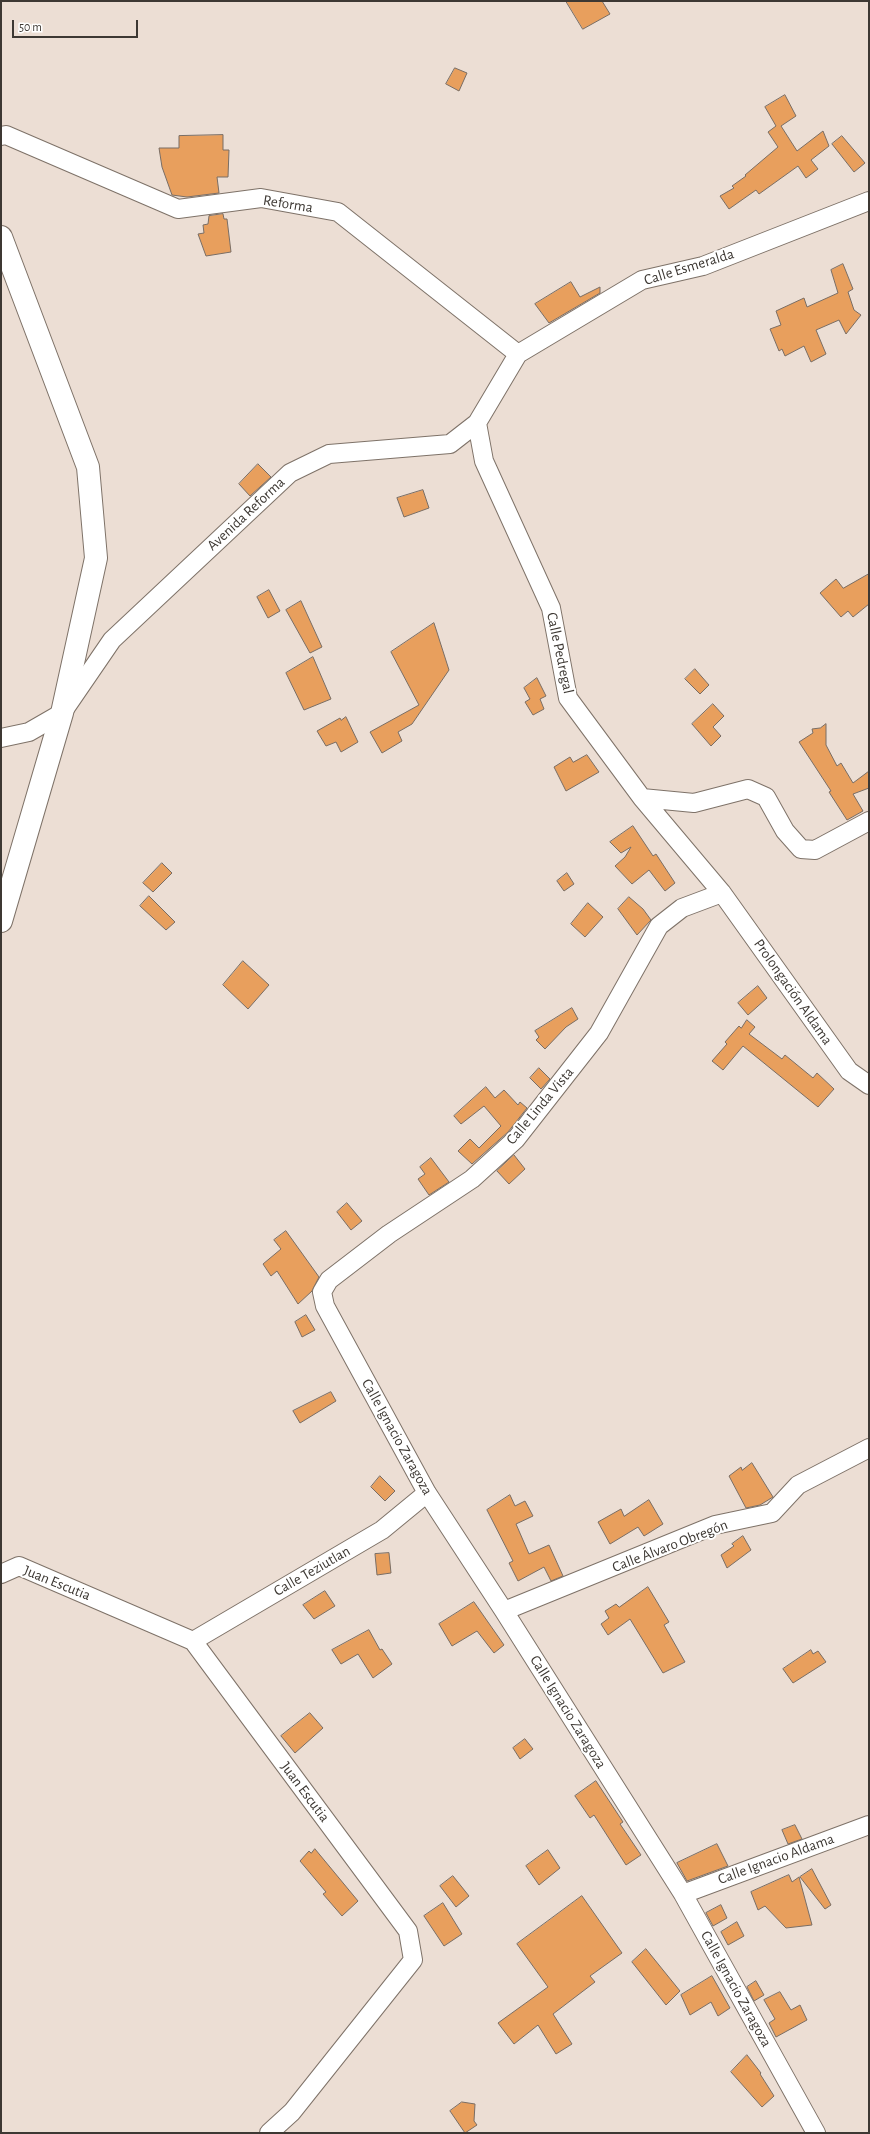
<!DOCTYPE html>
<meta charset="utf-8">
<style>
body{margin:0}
#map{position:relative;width:870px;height:2134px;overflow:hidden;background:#ecded4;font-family:"Alegreya Sans",sans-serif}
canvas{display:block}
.frame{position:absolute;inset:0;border:2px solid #3d3833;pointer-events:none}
.scale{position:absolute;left:12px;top:20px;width:126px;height:18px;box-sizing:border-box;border:2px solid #3d3833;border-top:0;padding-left:5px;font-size:12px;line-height:14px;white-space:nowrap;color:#3d3833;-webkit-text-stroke:3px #fff;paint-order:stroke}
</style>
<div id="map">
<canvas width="870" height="2134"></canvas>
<div class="frame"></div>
<div class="scale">50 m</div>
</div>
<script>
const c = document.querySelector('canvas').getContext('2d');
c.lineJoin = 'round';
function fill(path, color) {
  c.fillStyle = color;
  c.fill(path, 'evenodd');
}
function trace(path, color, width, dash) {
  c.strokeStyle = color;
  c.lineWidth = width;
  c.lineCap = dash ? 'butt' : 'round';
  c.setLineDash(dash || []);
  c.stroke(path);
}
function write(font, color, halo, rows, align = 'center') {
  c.font = font + ' "Alegreya Sans",sans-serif';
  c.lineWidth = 4;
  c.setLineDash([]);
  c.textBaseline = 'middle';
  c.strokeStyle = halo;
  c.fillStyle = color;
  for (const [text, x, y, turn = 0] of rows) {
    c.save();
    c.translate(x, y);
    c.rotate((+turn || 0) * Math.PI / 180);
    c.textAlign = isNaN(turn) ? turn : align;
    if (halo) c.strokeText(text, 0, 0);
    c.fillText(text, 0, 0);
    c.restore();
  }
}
const building = new Path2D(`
 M566 1H602L610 14 583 29Z
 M455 68 467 73 459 91 446 84Z
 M785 95 796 116 781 126 797 151 823 131 829 146 811 160 818 169 806 178 798 166 759 194 756 190 729 209 720 196 734 188 732 186 746 176 745 175 778 147 768 132 776 126 765 107Z
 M223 135V150H229L228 177H217L219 193 187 197 172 195 162 167 159 148H179V136Z
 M842 136 865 163 854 172 832 144Z
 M223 214 224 219H227L231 252 206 256 198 234 204 233 203 225 208 224 209 216Z
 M843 264 853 289 848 292 854 310 861 315 846 334 839 320 816 330 826 354 811 362 804 346 785 356 782 349 779 351 770 329 781 325 776 311 804 298 807 307 838 293 831 270Z
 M571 282 580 297 600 287V293L549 323 535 304Z
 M258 464 271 477 250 496 239 484Z
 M423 490 429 508 404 517 397 498Z
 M869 574V604L853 617 848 611 841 617 820 593 836 579 843 588Z
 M269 590 280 611 268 618 257 597Z
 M301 601 322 647 310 653 286 610Z
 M434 623 449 670 412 724 398 732 402 741 382 753 370 732 419 705 391 652Z
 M313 657 331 699 304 710 286 673Z
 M695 669 709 685 700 694 685 679Z
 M537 678 546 696 540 699 544 709 533 715 525 702 530 699 524 688Z
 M713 704 724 716 713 727 721 736 711 746 692 724Z
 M346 717 358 742 341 752 336 742 326 746 317 731 340 718 341 720Z
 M826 724V745L837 766 841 763 853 783 869 771V788L853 794 863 811 847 820 829 792 831 791 799 742 813 733 812 729 820 728Z
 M587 755 599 772 566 791 554 767 570 757 573 762Z
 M633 826 653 856 656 854 675 883 665 891 649 870 632 884 615 866 625 857 631 847 621 853 610 842Z
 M162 863 172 873 153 892 143 883Z
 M567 873 574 884 564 891 557 881Z
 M149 896 175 922 166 930 140 906Z
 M629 897 643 909 651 920 637 935 618 909Z
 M588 903 603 917 585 937 571 924Z
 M243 961 269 985 248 1009 223 985Z
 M758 986 767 998 748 1015 738 1003Z
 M572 1008 578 1019 566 1027 545 1049 536 1040 539 1037 535 1031Z
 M747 1020 755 1027 749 1034 782 1059 785 1055 813 1078 817 1073 834 1089 818 1107 743 1046 723 1070 712 1061 727 1044 725 1042 739 1026 741 1028Z
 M539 1068 550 1079 541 1089 530 1078Z
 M486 1087 495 1098 504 1090 518 1105 520 1102 527 1108 508 1132 472 1164 458 1151 470 1139 479 1148 501 1126 484 1106 461 1124 454 1116Z
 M514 1155 525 1169 509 1184 497 1171Z
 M431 1158 449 1182 429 1195 418 1179 425 1174 420 1167Z
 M347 1203 362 1221 351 1230 337 1212Z
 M286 1231 319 1277 312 1291 298 1304 277 1271 271 1276 263 1264 281 1249 274 1240Z
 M306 1315 315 1330 302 1337 295 1322Z
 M331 1392 336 1401 300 1423 293 1411Z
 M752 1463 773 1497 760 1505 746 1508 729 1476 741 1467 742 1470Z
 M380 1476 395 1491 385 1501 371 1487Z
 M510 1495 515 1506 525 1501 533 1516 516 1524 529 1554 549 1545 563 1576 551 1581 544 1567 518 1581 509 1563 513 1561 487 1510Z
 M649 1500 663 1524 644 1536 638 1527 610 1544 598 1522 621 1509 624 1516Z
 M743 1536 751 1550 727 1568 721 1555 734 1546 732 1544Z
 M389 1553 391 1573 377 1575 375 1554Z
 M648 1587 669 1622 664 1625 685 1662 663 1673 630 1619 608 1635 601 1624 609 1618 605 1611 616 1604 619 1607Z
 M325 1591 335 1606 314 1619 303 1605Z
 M474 1602 504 1645 494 1653 477 1631 452 1646 439 1624Z
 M369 1630 380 1650 382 1649 392 1664 373 1678 358 1654 341 1664 332 1650Z
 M811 1650 813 1654 818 1651 826 1662 793 1683 783 1669Z
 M310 1713 323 1728 295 1753 281 1736Z
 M525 1739 533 1749 520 1759 513 1748Z
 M596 1781 623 1822 620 1824 641 1855 626 1865 594 1815 590 1818 575 1796Z
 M795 1825 802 1839 788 1844 782 1830Z
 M717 1844 728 1866 687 1881 677 1863Z
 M315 1849 358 1901 342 1916 323 1894 326 1892 300 1861 309 1851 311 1853Z
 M548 1850 560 1868 539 1885 526 1866Z
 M812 1869 831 1905 825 1909 800 1877Z
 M789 1875 792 1882 799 1877 812 1925 786 1928 765 1906 758 1910 751 1892Z
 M453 1876 469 1896 456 1907 440 1886Z
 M582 1896 622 1953 590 1976 595 1982 553 2014 572 2044 556 2054 538 2025 514 2044 498 2023 548 1987 517 1944Z
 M443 1903 462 1934 444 1946 424 1916Z
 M721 1905 727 1918 713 1926 706 1913Z
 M737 1922 744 1936 728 1945 721 1932Z
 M646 1949 680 1991 666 2005 632 1962Z
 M712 1976 730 2008 718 2016 711 2002 690 2015 681 1995Z
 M756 1981 764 1995 754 2001 747 1987Z
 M780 1992 791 2010 800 2005 807 2020 776 2037 769 2023 775 2019 764 2000Z
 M747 2055 761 2073 760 2074 774 2096 762 2107 731 2072Z
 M462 2102 475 2104 474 2121 477 2125 465 2133 450 2111Z`);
const street = new Path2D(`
 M1 136 6 135 178 209 261 198 338 212 518 354
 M477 423 484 461 551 608 568 698 642 798 722 893 849 1071 869 1085
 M1 738 29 732 62 713 112 640 290 473 329 454 450 444 477 423 518 354 642 280 703 266 869 201
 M642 798 694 803 748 789 766 797 785 831 801 849 815 850 869 821
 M722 893 682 908 659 926 599 1033 516 1139 472 1179 389 1234 329 1280 322 1292 325 1306 427 1493 504 1611 683 1894 816 2133
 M1 1574 19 1566 193 1641 408 1931 413 1960 292 2112 269 2133
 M504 1611 715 1525 772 1513 798 1485 869 1448
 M193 1641 382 1530 427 1493
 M683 1894 869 1825`);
const secondary = new Path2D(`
 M1 237 88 467 96 558 62 713 1 921`);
const streetNames = [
 ["Reforma",288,204,9],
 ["Calle Esmeralda",689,267,-17],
 ["Avenida Reforma",246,514,-43],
 ["Calle Pedregal",560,653,78],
 ["Prolongación Aldama",793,992,55],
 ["Calle Linda Vista",540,1106,-50],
 ["Calle Ignacio Zaragoza",397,1437,61],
 ["Calle Álvaro Obregón",670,1546,-21],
 ["Calle Teziutlan",312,1571,-30],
 ["Juan Escutia",57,1583,22],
 ["Calle Ignacio Zaragoza",568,1712,58],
 ["Juan Escutia",305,1792,53],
 ["Calle Ignacio Aldama",776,1859,-20],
 ["Calle Ignacio Zaragoza",736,1989,61]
];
fill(building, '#e89f5d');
trace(building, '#796d64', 1);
trace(street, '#7e7268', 20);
trace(secondary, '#7e7268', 24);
trace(street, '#fff', 18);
trace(secondary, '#fff', 22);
write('15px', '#3d3833', '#fff', streetNames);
</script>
